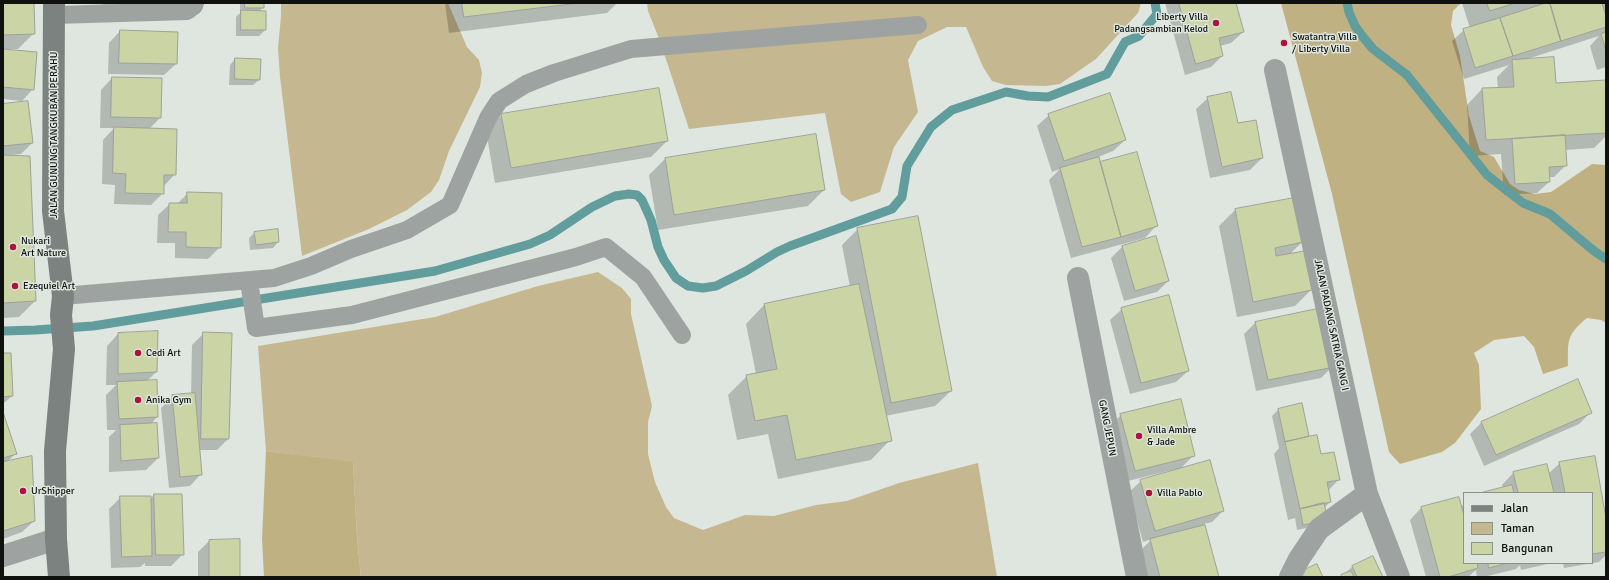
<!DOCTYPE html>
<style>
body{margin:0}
#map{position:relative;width:1609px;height:580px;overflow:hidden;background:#dfe6df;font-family:Signika,sans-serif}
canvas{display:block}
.frame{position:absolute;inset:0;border:4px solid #0e110e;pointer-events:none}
.legend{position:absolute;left:1463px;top:492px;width:130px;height:72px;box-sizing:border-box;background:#dfe6df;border:1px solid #8b918b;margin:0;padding:5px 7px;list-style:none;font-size:12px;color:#0e110e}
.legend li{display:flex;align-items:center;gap:8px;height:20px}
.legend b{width:20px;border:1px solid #8b918b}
</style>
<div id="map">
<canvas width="1609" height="580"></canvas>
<div class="frame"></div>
<ul class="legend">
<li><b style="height:5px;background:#7c827f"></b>Jalan</li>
<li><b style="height:11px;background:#c5b891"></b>Taman</li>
<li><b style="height:11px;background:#cad4a5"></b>Bangunan</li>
</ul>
</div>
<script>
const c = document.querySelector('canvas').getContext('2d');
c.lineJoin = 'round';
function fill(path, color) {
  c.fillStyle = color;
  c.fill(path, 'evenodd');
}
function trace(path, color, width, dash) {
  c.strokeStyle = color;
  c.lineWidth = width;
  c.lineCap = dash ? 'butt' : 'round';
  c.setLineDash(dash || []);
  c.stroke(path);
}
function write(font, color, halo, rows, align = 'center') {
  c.font = font + ' Signika,sans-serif';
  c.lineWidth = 3;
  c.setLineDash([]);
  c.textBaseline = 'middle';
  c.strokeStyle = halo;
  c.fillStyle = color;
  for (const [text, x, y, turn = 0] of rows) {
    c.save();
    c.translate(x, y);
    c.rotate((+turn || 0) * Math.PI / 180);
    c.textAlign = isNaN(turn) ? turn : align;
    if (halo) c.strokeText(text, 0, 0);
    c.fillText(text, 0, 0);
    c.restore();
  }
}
const green = new Path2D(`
 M281 3H448L467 47 479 60 482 73 480 87 449 151 439 180 431 192 407 210 369 229 302 256 280 77 278 48 281 16Z
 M647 3H1141L1138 13 1096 59 1060 84 1046 86 1006 85 992 81 983 67 966 27H947L918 41 908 60 918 112 894 147 880 192 851 202 841 194 825 113 689 129 660 41 648 11Z
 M598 272 622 288 631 299V314L652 406 648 422V454L655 482 666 507 674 518 703 530 745 515 774 516 816 505 847 501 899 483 978 463 997 577H361L357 537 353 463 266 451 258 346 435 317 538 286Z`);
const forest = new Path2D(`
 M1281 3H1461L1453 11 1451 25 1460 56 1469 116 1480 151 1494 157 1510 184 1519 190 1535 194 1551 192 1592 164 1606 165V323L1601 320 1587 318C1566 335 1568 341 1568 366L1543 374 1534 347 1524 336 1494 340 1474 353 1479 365 1481 409 1455 443 1442 452 1400 464 1389 452 1332 194Z
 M266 451 353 462 357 537 361 577H264L262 539Z`);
const shadow = new Path2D(`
 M3 3H33L34 33 18 49H9L33 89 22 101 3 99Z
 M102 3H159L102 5Z
 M240 3H263V7L259 12 265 30 259 36H236V17L240 13Z
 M445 3H617L607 13 449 33Z
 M1165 3H1235L1243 32 1231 43 1220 46 1222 56 1211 67 1185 75Z
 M1462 3H1606V67L1597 70 1590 46 1599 36 1527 59 1555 84 1606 81V136L1594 148 1565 150 1566 165 1554 177H1548L1549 182 1537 193 1504 195 1501 154 1470 156 1467 105 1482 89 1498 88 1497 77 1509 65 1464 79 1452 41 1464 30 1470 28Z
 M120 31 176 64 164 75 108 74 109 43Z
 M235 59 259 80 253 85H229L230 65Z
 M112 78 160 118 149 129 175 174 164 186 163 193 151 205 114 204 115 185 102 184 103 140 114 128H100L101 90Z
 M1208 98 1237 125 1262 158 1250 170 1210 178 1196 109Z
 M3 105 32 143 21 154 11 155 35 301 19 317 3 318Z
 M502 115 667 141 651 157 495 183 486 131Z
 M1049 115 1125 140 1113 151 1098 157 1099 164 1156 226 1145 238 1071 258 1049 180 1060 169 1052 172 1037 126Z
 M665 159 824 190 808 206 658 230 649 175Z
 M188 193 220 247 208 259 175 258V243H157L158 215 170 204H177Z
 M1293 199 1302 242 1289 255 1311 290 1295 306 1237 317 1219 226 1235 210Z
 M858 229 951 391 935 406 885 416 890 440 871 460 778 479 768 434 737 440 728 395 747 376 756 374 746 324 765 304 850 287 842 245Z
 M254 233 278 242 273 248 250 250 249 238Z
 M1122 247 1168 281 1157 292 1124 301 1111 258Z
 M1122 309 1188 371 1176 382 1130 394 1110 320Z
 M1256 322 1333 366 1321 378 1256 391 1244 334Z
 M204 333 228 439 217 450H199L201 474 190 486 169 488 161 408 173 396 191 395 192 345Z
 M118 334 156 372 146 382 157 417 150 425 158 458 146 470 109 472V437L116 430H107L106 395 116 385H106L107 346Z
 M3 354 12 396 3 404Z
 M1301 405 1308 436 1305 438 1339 479 1328 491 1330 502 1324 508 1321 525 1297 530 1295 518 1288 520 1274 454 1279 448 1272 416 1278 410Z
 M1591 412 1579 424 1484 466 1470 434 1481 423Z
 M3 413 16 453 6 463 34 521 22 532 3 539Z
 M1121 415 1194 455 1180 469 1223 511 1212 522 1204 524 1218 577H1140L1135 556 1152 539 1143 542 1129 492 1141 481 1177 470 1176 469 1124 482 1109 427Z
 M1594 457 1606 524V555L1599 562 1564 568 1563 563H1592V493H1484L1503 489 1502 485 1513 473 1548 474 1560 463Z
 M154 495 183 554 171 566H145V563L140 567 111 568 109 509 121 497 150 499Z
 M1458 498 1461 507 1464 504V563H1552L1521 570 1520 565 1516 569 1484 577H1477L1476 570 1468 577H1426L1410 520 1421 508Z
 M209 541 239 577H198V552Z
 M1373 558 1382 577H1341L1352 567Z`);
const stream = new Path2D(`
 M1347 3 1349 12 1355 26 1363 37 1373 49 1407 75 1487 175 1523 203 1550 214 1594 251 1606 259
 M3 331 35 330 93 326 435 271 530 244 550 235 592 207 615 196 629 194 637 195 642 200 651 220 658 247 664 260 676 278 688 286 703 288 716 286 746 271 777 252 790 246 892 209 902 197 907 166 931 127 952 110 1006 92 1028 96 1048 97 1107 74 1125 42 1139 36 1157 14 1155 3`);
const building = new Path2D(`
 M3 3H34L35 34 3 35Z
 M245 3H264V8H245Z
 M462 3H579L464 17Z
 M1179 3H1236L1244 32 1219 38 1223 56 1196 64Z
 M1487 3H1515L1490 11Z
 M1546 3H1550L1561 41 1513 56 1500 18Z
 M1550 3H1602L1606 16V27L1561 41Z
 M241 10 266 11V30H241Z
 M1500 18 1513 56 1475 68 1463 29Z
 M120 30 178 32 177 64 119 63Z
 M1606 32V51L1601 34Z
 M3 49 37 52 34 90 3 87Z
 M1554 57 1556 83 1606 80V133L1486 140 1482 88 1514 87 1512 60Z
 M235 58 261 59 260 80 235 79Z
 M112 77 162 78 161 118 111 117Z
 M659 88 668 141 511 168 501 114Z
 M1231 92 1238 123 1256 120 1263 158 1222 167 1207 97Z
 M1110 93 1126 140 1064 161 1048 114Z
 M28 101 33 143 3 146V104Z
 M114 127 177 129 176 175H164V194L125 193 126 174 113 173Z
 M816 134 825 190 674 215 665 158Z
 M1565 135 1567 166 1549 167 1550 182 1515 184 1512 139Z
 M1137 152 1158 226 1121 237 1100 162Z
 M3 155 30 156 36 301 3 303Z
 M1099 157 1121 237 1082 247 1060 168Z
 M187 192 222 193 221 248 186 247V232H168L169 203H187Z
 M1294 198 1303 242 1275 248 1276 256 1304 251 1312 290 1253 302 1235 209Z
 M918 216 952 391 891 403 857 228Z
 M278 229 279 242 256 245 254 232Z
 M1156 236 1169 281 1135 291 1122 246Z
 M859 284 892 441 796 460 787 415 755 421 746 375 777 369 764 304Z
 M1169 295 1189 371 1141 383 1121 308Z
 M1322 308 1334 367 1268 380 1255 322Z
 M158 331 157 372 118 374V333Z
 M203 332 232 333 229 439H201Z
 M3 353H11L13 396 3 397Z
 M1578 379 1592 413 1496 455 1481 422Z
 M157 380 158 417 119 419 117 382Z
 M195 393 202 475 180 477 172 395Z
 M1181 399 1195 456 1135 471 1120 414Z
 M1302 403 1309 436 1285 442 1278 409Z
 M3 412 17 454 3 458Z
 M157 423 159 458 121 461 120 425Z
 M1317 435 1321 454 1334 452 1340 480 1327 482 1331 502 1300 509 1285 442Z
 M32 456 35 521 3 531V462Z
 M1595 456 1606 518V552L1592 554V493H1565L1559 462Z
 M1210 460 1224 511 1155 531 1140 480Z
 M1547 464 1554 493H1518L1513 472Z
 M1512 485 1514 493H1480Z
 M154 494H182L184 555H156Z
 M120 496H151L152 556 122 557Z
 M1459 497 1464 516V563H1477L1478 568 1448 577H1440L1421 507Z
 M1324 503 1328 520 1303 525 1300 509Z
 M1205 525 1219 577H1160L1150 539Z
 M240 539V577H209V540Z
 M1373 556 1383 577H1357L1352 566Z
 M1488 563H1508L1489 568Z
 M1317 564 1323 577H1300L1298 573Z
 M1351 571 1354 577H1342L1341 575Z`);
const lane = new Path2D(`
 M55 15 187 11 194 6 195 3
 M249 281 256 328 352 315 576 257 606 247 643 277 682 335
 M63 296 274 278 311 266 351 249 407 230 450 205 488 118 499 101 526 84 554 73 631 49 918 25`);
const street = new Path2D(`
 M1275 70 1367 494 1399 577
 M1078 278 1137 577
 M3 556 56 539
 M1290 577 1299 559 1319 529 1367 494`);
const secondary = new Path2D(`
 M54 3 53 211 63 296 61 315 64 349 55 451 56 539 59 577`);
const markers = [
 [1216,23,4,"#aa143e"],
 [1284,43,4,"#aa143e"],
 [13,247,4,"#aa143e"],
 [15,286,4,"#aa143e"],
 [138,353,4,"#aa143e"],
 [138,400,4,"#aa143e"],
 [1139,436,4,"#aa143e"],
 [23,491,4,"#aa143e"],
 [1149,493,4,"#aa143e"]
];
const poiNames = [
 ["Liberty Villa",1208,17,"right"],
 ["Padangsambian Kelod",1208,29,"right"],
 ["Swatantra Villa",1292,37],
 ["/ Liberty Villa",1292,49],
 ["Nukari",21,241],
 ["Art Nature",21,253],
 ["Ezequiel Art",23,286],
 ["Cedi Art",146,353],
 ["Anika Gym",146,400],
 ["Villa Ambre",1147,430],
 ["& Jade",1147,442],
 ["UrShipper",31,491],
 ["Villa Pablo",1157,493]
];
const streetNames = [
 ["JALAN GUNUNG TANGKUBAN PERAHU",54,135,-90],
 ["JALAN PADANG SATRIA GANG I",1331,325,78],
 ["GANG JEPUN",1107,428,79]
];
fill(green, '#c5b891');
fill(forest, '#c0b183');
fill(shadow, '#0003');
trace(stream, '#609d9c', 9);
fill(building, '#cad4a5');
trace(building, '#9fa198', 1);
trace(lane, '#9ea2a0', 18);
trace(street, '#9ea2a0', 22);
trace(secondary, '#7c827f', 22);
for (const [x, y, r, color] of markers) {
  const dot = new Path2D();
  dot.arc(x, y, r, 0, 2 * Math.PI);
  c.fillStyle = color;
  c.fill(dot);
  trace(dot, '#dfe6df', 1.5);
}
write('10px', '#0e110e', '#dfe6df', poiNames, 'left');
write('10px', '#0e110e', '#dfe6df', streetNames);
</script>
